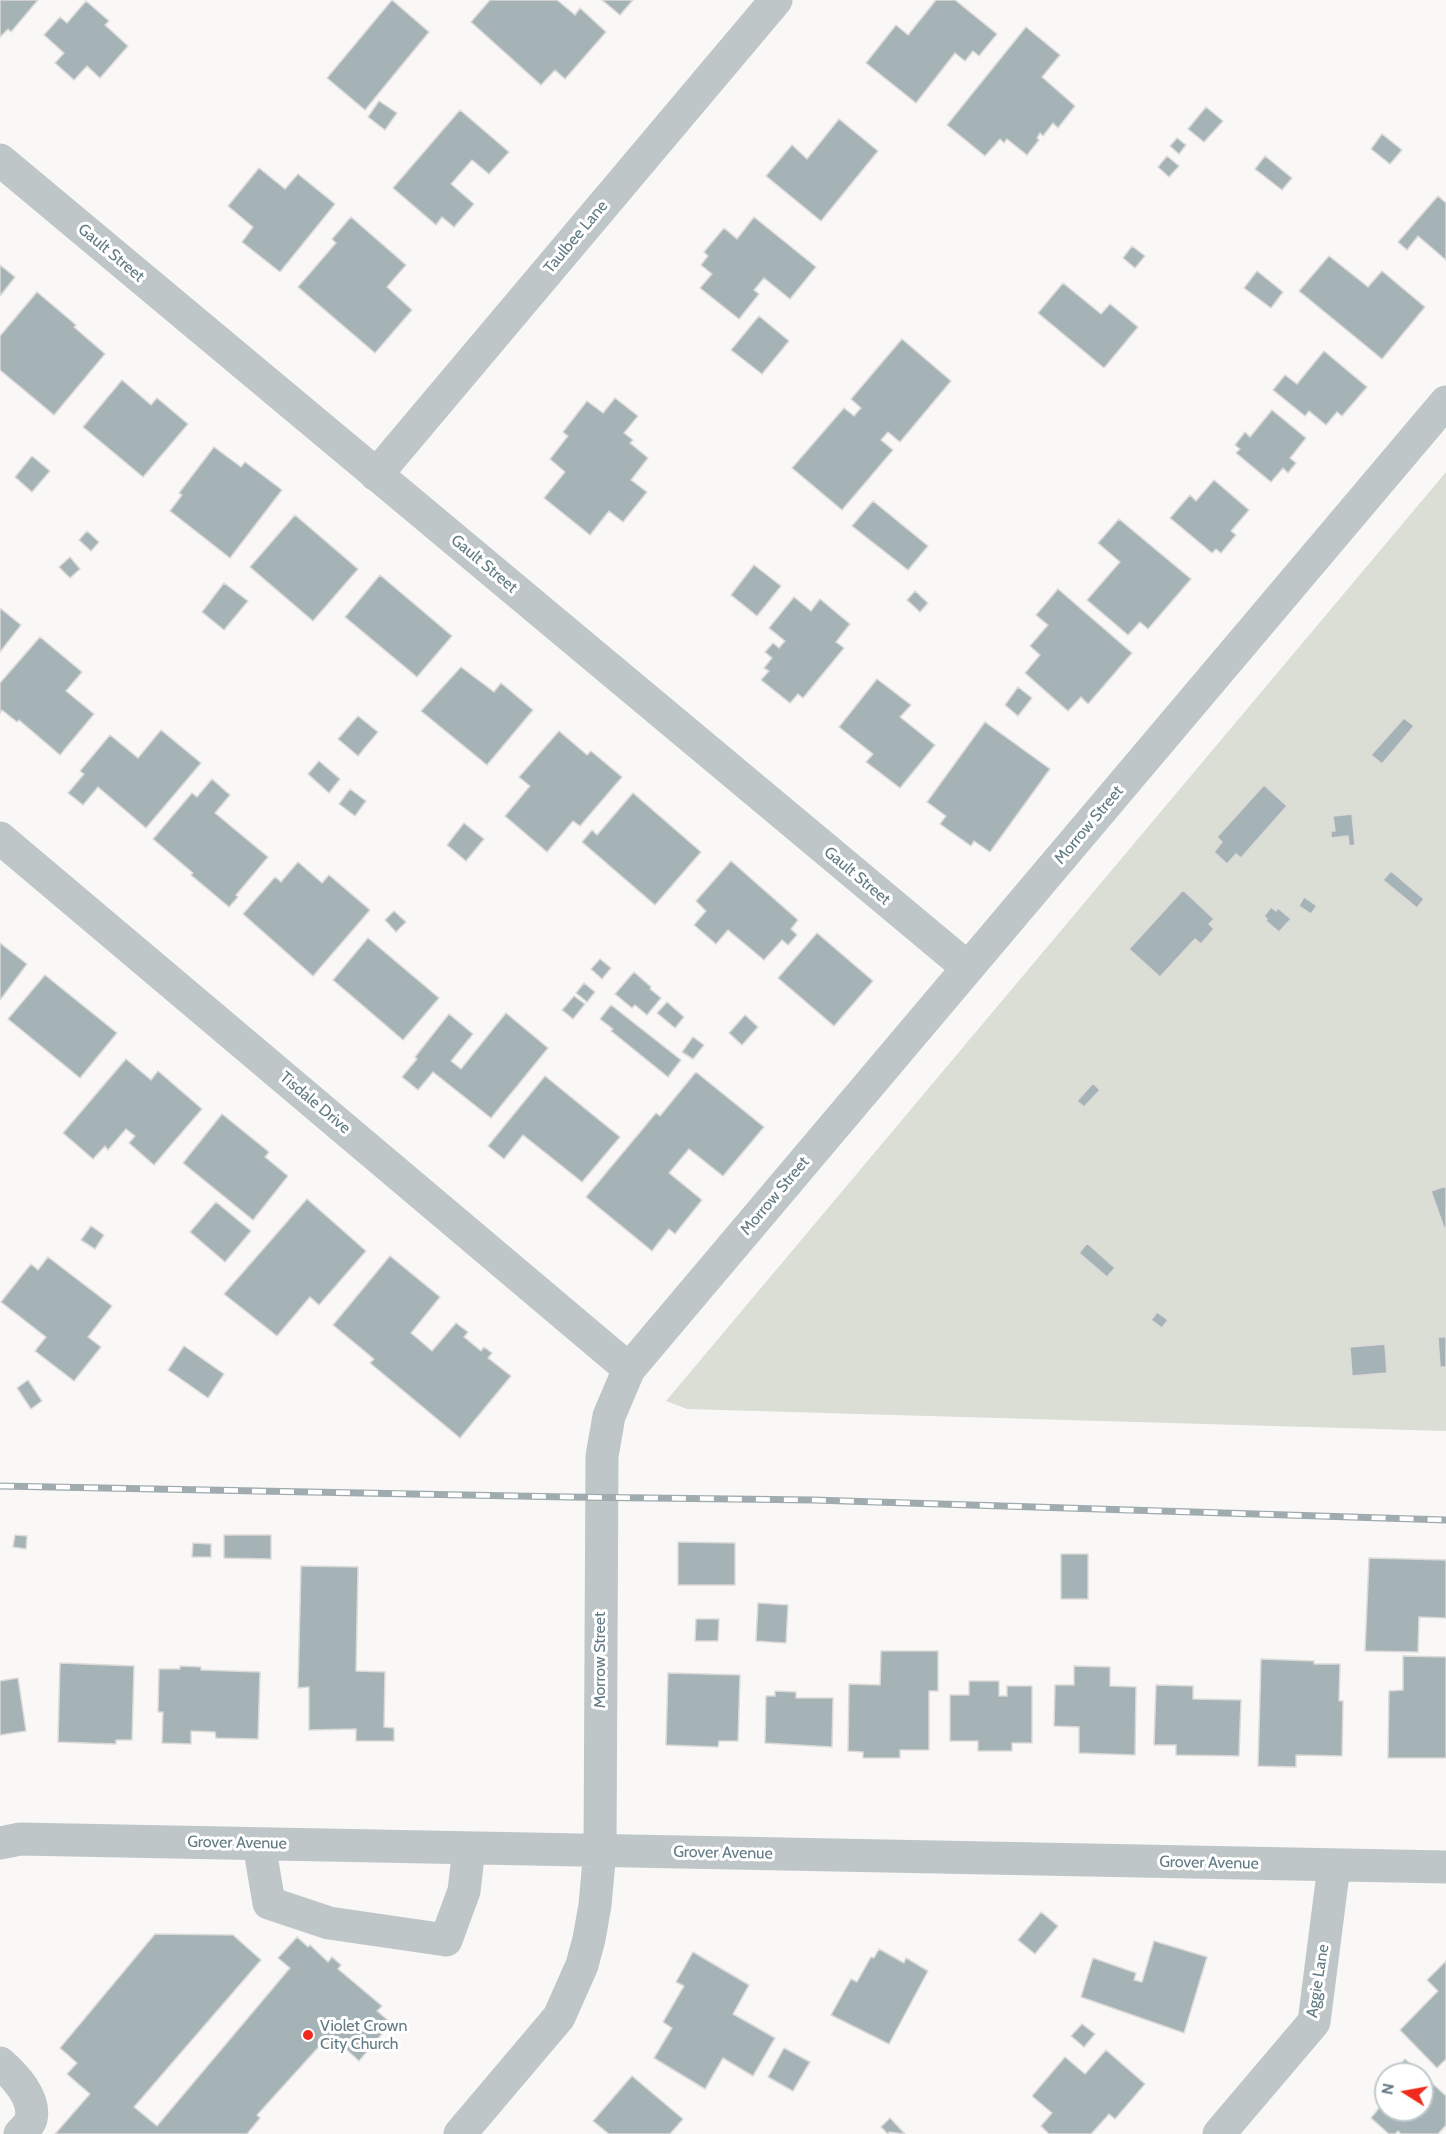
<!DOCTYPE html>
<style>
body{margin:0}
#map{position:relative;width:1446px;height:2134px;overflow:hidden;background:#f9f8f6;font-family:Cabin,sans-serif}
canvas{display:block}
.north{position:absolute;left:1374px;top:2062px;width:60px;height:60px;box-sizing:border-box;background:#fff;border:2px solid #c0cacd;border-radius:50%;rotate:281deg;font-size:16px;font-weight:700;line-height:24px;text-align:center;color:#617a83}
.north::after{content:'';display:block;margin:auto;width:21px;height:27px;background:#f02b1e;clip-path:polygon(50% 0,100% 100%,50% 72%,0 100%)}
</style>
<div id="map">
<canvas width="1446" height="2134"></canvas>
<div class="north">N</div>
</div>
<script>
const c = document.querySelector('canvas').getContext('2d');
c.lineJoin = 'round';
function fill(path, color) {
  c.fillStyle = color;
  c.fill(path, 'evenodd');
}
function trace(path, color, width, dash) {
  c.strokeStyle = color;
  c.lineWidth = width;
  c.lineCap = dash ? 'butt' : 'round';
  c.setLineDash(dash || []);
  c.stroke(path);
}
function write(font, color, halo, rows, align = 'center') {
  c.font = font + ' Cabin,sans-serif';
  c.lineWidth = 6;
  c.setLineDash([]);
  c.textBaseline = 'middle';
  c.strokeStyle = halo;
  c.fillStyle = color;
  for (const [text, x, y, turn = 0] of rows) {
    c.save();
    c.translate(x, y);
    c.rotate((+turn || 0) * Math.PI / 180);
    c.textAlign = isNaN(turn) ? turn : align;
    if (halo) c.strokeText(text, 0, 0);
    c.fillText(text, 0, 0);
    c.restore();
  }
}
const green = new Path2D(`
 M1446 472V1431L687 1409 666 1401Z`);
const building = new Path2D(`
 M0 0H38L11 32 8 29 0 37Z
 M392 0 429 32 365 110 327 78Z
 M490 0H557L575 15 580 8 606 32 565 79 555 70 541 85 471 22Z
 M602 0H633L620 15Z
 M936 0H955L997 34 979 56 973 51 965 61 955 53 916 103 866 63 896 25 908 35Z
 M86 1 109 21 105 25 128 46 100 78 87 66 74 80 55 63 64 53 44 35 60 17 67 23Z
 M1026 27 1060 55 1042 77 1075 106 1058 128 1053 123 1043 136 1040 133 1037 138 1039 140 1027 155 1007 139 1004 143 1000 139 985 156 947 125Z
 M379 101 397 113 385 130 368 117Z
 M1206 107 1223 121 1204 142 1188 129Z
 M460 110 509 152 489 174 472 160 451 184 474 204 454 227 442 217 436 225 393 188Z
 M839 119 878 151 821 221 766 176 792 145 807 159Z
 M1382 134 1402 150 1390 164 1371 149Z
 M1177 138 1186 145 1179 154 1170 146Z
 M1167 156 1179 166 1169 177 1158 167Z
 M1265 156 1292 178 1282 190 1255 169Z
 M259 168 285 189 298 174 335 204 280 272 242 242 253 227 228 206Z
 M1438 196 1446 203V260L1418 236 1407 250 1398 242Z
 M351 217 406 265 387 287 412 310 375 353 298 287 336 243 332 239Z
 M754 217 816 267 790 299 764 278 754 290 759 294 739 319 700 288 712 274 701 265 708 256 704 252 724 228 737 239Z
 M1132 246 1145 256 1135 268 1123 258Z
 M1329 256 1368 287 1382 271 1425 307 1382 359 1299 291Z
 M0 265 15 277 0 296Z
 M1257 271 1283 292 1271 308 1244 288Z
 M1063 283 1101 314 1110 304 1138 327 1104 368 1038 313Z
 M37 292 76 325 74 327 105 354 54 415 0 370V336Z
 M759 316 789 341 762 374 731 350Z
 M902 339 951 381 900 442 888 432 881 440 893 450 842 510 792 468 844 408 854 416 861 408 851 399Z
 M1324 351 1367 387 1342 416 1337 412 1326 425 1309 411 1305 416 1273 390 1285 375 1297 384Z
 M122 380 151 405 157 398 188 424 143 477 83 427Z
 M615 398 638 416 624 433 633 440 630 443 648 458 631 480 647 492 623 522 609 511 590 535 544 498 565 472 550 459 568 436 563 432 587 401 603 413Z
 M1272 410 1306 438 1290 458 1296 463 1288 473 1283 468 1271 482 1236 453 1240 449 1235 445 1245 432 1250 437Z
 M214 447 241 467 245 462 282 490 230 558 170 511 182 495 179 493Z
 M32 456 50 471 32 492 15 477Z
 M1214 480 1249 510 1231 531 1236 535 1221 553 1216 549 1212 553 1170 518 1190 495 1196 501Z
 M873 501 928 546 908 570 852 526Z
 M295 515 358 569 313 621 250 567Z
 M1119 519 1191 579 1148 629 1140 622 1128 635 1087 600 1120 562 1098 543Z
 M87 531 99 542 91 551 79 540Z
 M70 557 80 569 70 578 59 567Z
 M754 565 781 586 757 616 731 595Z
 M380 575 452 636 417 677 345 617Z
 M224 583 248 601 224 630 202 612Z
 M1058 589 1132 653 1088 704 1081 697 1068 711 1025 673 1040 655 1030 646 1048 625 1036 615Z
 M915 591 928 603 920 612 907 600Z
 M794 597 811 611 820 599 850 624 836 642 844 648 803 698 798 694 790 703 761 680 769 671 764 668 772 658 765 652 773 643 779 648 785 641 769 628Z
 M0 608 21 625 0 652Z
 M40 637 82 672 66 691 94 714 60 755 19 720 17 722 2 710 0 713V683Z
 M461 667 494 692 501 683 533 710 487 765 421 711Z
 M877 679 911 705 900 717 935 745 900 788 866 762 873 754 839 727Z
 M1018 687 1032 698 1018 716 1005 705Z
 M358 716 378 732 358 756 338 739Z
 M1404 718 1414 726 1382 764 1371 755Z
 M985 722 1050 769 990 852 974 841 971 846 940 824 946 816 927 802Z
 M161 730 201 763 146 828 98 787 83 805 68 793 84 774 80 771 110 735 138 758Z
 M559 731 587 755 591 751 622 777 580 826 573 821 547 852 505 816 530 786 519 777Z
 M319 761 340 779 329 793 308 774Z
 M212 779 230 795 215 813 268 857 236 895 238 897 229 907 191 875 193 873 153 839 192 793 197 797Z
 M1264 785 1287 806 1241 858 1236 854 1227 864 1214 852 1222 842 1217 837Z
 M350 789 366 801 355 816 339 804Z
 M633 793 701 852 655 905 582 842 592 830 597 835Z
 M1352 814 1355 845 1349 846 1348 836 1331 838V831H1335L1333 816Z
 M464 823 484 839 466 861 447 845Z
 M731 861 798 920 791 929 797 935 788 945 782 940 764 960 728 930 716 944 694 925 706 911 696 901Z
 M298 862 322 883 329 875 370 910 313 976 243 914 275 877 281 882Z
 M1391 871 1424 899 1417 908 1383 880Z
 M1183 890 1214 919 1209 924 1214 929 1201 944 1195 939 1160 977 1129 949Z
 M1304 897 1317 906 1311 914 1299 906Z
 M1271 907 1276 911 1278 908 1291 919 1279 932 1266 921 1267 919 1264 916Z
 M394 911 406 922 396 932 385 920Z
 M817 933 873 981 834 1026 778 978Z
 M368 938 439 998 403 1040 333 980Z
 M0 943 27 964 0 1000Z
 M600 959 611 968 602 979 591 969Z
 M634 972 651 987 650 989 661 998 647 1015 635 1005 632 1008 615 994Z
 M45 975 117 1033 80 1078 8 1019Z
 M584 983 595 992 587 1002 576 993Z
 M574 996 585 1004 573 1019 562 1010Z
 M667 1002 684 1017 675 1028 657 1013Z
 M611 1005 681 1060 668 1077 611 1031 613 1029 600 1019Z
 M506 1013 548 1048 491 1118 433 1072 418 1090 402 1077 417 1059 415 1057 449 1014 473 1034 451 1061 461 1069Z
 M745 1015 758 1027 742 1045 729 1033Z
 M693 1037 704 1045 693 1059 682 1052Z
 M126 1059 151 1080 158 1071 202 1109 154 1165 129 1143 135 1136 126 1129 108 1150 105 1146 93 1159 63 1133Z
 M696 1072 764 1127 723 1176 689 1149 669 1173 702 1200 675 1234 669 1229 652 1251 586 1197 656 1113 660 1116Z
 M545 1076 620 1137 582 1182 523 1135 504 1159 488 1146Z
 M1093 1083 1100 1090 1084 1107 1077 1101Z
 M222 1114 269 1152 265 1157 288 1176 253 1220 183 1163Z
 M1446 1186V1227L1444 1228 1431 1191Z
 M307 1199 366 1251 319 1305 310 1297 277 1336 224 1294Z
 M216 1202 251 1231 225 1262 190 1232Z
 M91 1226 104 1235 95 1249 81 1240Z
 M1087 1243 1115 1268 1107 1277 1079 1253Z
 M390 1256 440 1297 411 1333 432 1351 456 1323 468 1332 464 1337 481 1351 484 1347 492 1353 488 1358 511 1376 460 1438 370 1363 374 1359 333 1325Z
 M48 1257 112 1306 88 1337 101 1347 74 1381 35 1351 46 1337 1 1302 31 1264 38 1270Z
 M1157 1312 1168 1320 1162 1328 1151 1320Z
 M1438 1337H1446V1367H1440Z
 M1385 1344 1387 1373 1352 1376 1350 1347Z
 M184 1346 224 1374 208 1398 168 1370Z
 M28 1380 42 1401 31 1409 17 1388Z
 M15 1535 27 1536 26 1549 13 1547Z
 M224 1535H271V1559L224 1558Z
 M678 1542 735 1543V1585H678Z
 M193 1543 211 1544V1557H192Z
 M1061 1554H1088V1599H1061Z
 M1369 1558 1446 1560V1618L1419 1617 1418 1652 1365 1651Z
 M301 1566 358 1567 356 1671 385 1672 384 1727 394 1728V1741H356V1729L309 1730V1687L298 1688Z
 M758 1603 788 1605 786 1643 756 1641Z
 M696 1619H719L718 1641H695Z
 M881 1651H938V1691H929V1750H900V1758H863V1752L848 1751 849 1684 880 1685Z
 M1403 1656 1446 1657V1758H1388L1389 1691 1403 1690Z
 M1261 1659 1314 1661V1664H1340L1339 1701H1343L1342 1756 1296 1755V1767L1258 1766Z
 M60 1663 134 1666 132 1740H116V1744L58 1742Z
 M180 1666 201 1667V1670L260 1672 258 1739 216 1738 215 1732 191 1731V1744L162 1743 163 1712H158L159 1669H180Z
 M1074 1666 1110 1667V1686L1136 1687 1135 1755 1079 1753V1727L1054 1726 1055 1685H1074Z
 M668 1673 740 1675 738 1741H719L718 1747 666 1745Z
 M18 1678 26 1731 0 1735V1681Z
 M969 1681H999V1696H1007V1686H1032V1743H1012V1751H978V1741H950V1695H969Z
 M1156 1685 1193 1686V1699L1241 1700 1239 1756 1176 1755V1745H1154Z
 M775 1691 796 1692V1698H833L832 1747 765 1743 766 1696H775Z
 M1041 1912 1058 1926 1035 1954 1018 1940Z
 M155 1934 233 1935 261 1960 134 2107 157 2126 290 1968 278 1958 297 1937 308 1947 310 1945 328 1962 332 1957 341 1965 338 1969 382 2006 377 2011 391 2023 359 2061 346 2049 341 2055 324 2041 257 2115 260 2118 247 2134H55L90 2094 67 2074 77 2063 60 2048Z
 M1154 1941 1207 1957 1184 2033 1081 1997 1093 1958 1136 1973 1134 1980 1142 1982Z
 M879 1949 904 1963 906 1958 928 1971 889 2044 831 2015 851 1979 857 1982 871 1957 874 1958Z
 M693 1952 749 1985 733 2014 775 2038 753 2076 723 2058 705 2089 654 2058 672 2028 663 2022 684 1986 676 1982Z
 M1446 1961V2059L1437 2068 1400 2030 1438 1991 1427 1980Z
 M1082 2024 1095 2034 1084 2047 1071 2036Z
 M784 2048 810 2062 793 2091 768 2077Z
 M1106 2050 1145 2084 1115 2119 1109 2114 1091 2134H1049L1041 2126 1052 2113 1032 2096 1065 2057 1085 2074Z
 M1405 2059 1422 2074H1391Z
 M1422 2074 1446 2096V2125L1438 2134H1401L1398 2131 1395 2134H1389L1371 2118 1384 2102 1379 2098 1386 2090V2110H1422Z
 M632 2076 683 2119 670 2134H609L593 2121Z
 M890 2118 905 2134 889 2132 888 2134 881 2127Z`);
const minor = new Path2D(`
 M0 160 968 968
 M376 475 776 0
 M0 838 629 1369
 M0 1843 20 1839 1446 1867
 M259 1844 269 1903 329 1923 446 1940 464 1891 469 1848
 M0 2063C14 2075 36 2098 31 2119 30 2124 24 2130 20 2134
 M460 2134 559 2017 582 1965 589 1939 595 1905 600 1850 602 1456 609 1416 629 1369 1446 402
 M1219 2134 1314 2022 1334 1866`);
const rail = new Path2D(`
 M0 1486 568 1497 813 1500 1446 1520`);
const markers = [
 [308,2035,6,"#f02b1e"]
];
const streetNames = [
 ["Taulbee Lane",576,237,-50],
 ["Gault Street",111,253,40],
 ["Gault Street",484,564,40],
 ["Morrow Street",1089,825,-50],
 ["Gault Street",857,876,40],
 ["Tisdale Drive",315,1103,40],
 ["Morrow Street",775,1196,-50],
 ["Morrow Street",600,1660,-90],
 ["Grover Avenue",237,1843,1],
 ["Grover Avenue",723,1853,1],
 ["Grover Avenue",1209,1863,1],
 ["Aggie Lane",1318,1981,-81]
];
const poiNames = [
 ["Violet Crown",320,2026],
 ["City Church",320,2044]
];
fill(green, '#daded5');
fill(building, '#a5b3b6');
trace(building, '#dbdad8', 1.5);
trace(minor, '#bec6c8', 33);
trace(rail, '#a0abaf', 7);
trace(rail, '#fff', 4.5, [14]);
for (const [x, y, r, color] of markers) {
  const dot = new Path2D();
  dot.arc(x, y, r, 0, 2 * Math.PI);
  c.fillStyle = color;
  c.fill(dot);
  trace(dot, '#fff', 2);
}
write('16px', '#617a83', '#fff', streetNames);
write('16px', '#617a83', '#fff', poiNames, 'left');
</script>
